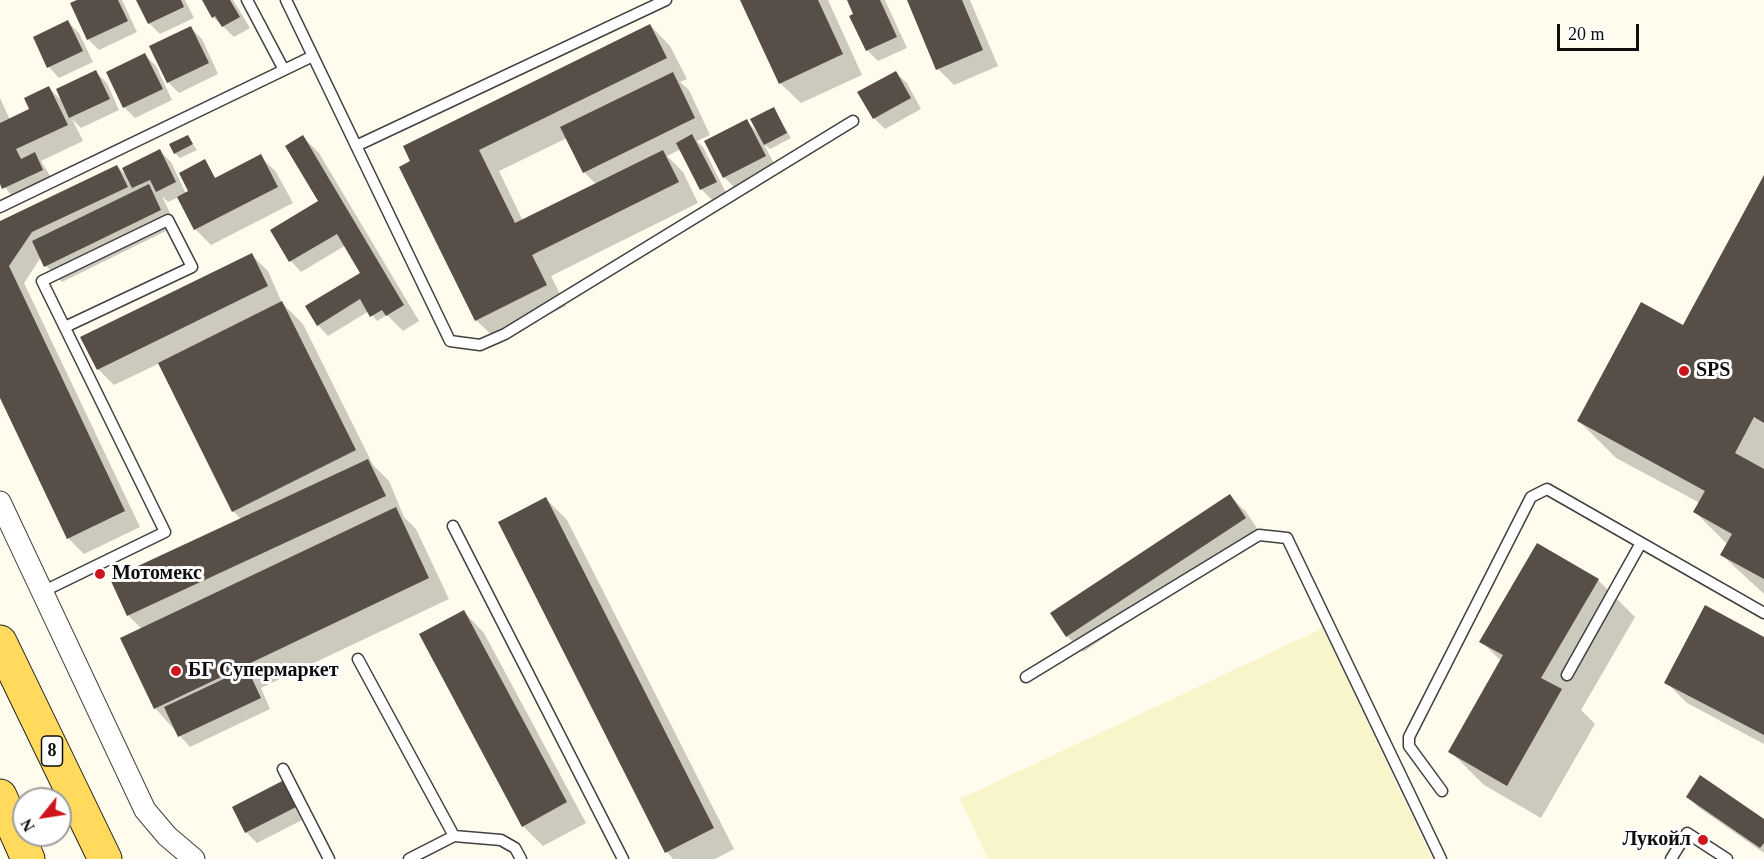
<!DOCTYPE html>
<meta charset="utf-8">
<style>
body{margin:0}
#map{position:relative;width:1764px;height:859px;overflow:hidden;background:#fffced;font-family:Georgia,serif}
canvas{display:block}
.north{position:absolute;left:12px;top:787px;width:60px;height:60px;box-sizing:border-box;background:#fff;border:2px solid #9e9e9e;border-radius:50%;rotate:240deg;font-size:16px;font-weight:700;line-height:24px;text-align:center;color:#0d0d0d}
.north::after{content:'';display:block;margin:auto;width:21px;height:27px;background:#cc161c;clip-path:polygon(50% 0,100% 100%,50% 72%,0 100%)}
.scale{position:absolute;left:1557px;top:24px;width:82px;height:27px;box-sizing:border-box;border:3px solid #0d0d0d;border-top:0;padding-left:8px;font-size:18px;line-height:21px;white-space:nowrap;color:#0d0d0d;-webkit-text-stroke:4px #fff;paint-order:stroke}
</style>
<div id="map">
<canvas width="1764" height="859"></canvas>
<div class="north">N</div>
<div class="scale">20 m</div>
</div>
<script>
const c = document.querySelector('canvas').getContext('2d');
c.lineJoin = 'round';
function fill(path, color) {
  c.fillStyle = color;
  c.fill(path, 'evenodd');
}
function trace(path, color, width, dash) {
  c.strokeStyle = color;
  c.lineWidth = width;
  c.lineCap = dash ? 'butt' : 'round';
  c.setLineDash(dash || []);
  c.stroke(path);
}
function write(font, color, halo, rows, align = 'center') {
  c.font = font + ' Georgia,serif';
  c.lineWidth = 6;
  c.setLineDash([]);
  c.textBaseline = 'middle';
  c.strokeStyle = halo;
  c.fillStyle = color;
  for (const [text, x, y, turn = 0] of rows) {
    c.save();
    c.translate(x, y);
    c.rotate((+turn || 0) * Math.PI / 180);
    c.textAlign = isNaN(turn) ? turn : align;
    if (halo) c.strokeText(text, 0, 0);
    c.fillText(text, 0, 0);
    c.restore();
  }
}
const farmland = new Path2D(`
 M1323 628 1432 859H988L960 799Z`);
const shadow = new Path2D(`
 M80 0H122L137 32 99 50 88 39Z
 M138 0H185L194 18 160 34 149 23Z
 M203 0H233L250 28 234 37 213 17Z
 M742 0H828L862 75 801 103 780 83Z
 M848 0H885L907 48 878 61 867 50Z
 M909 0H970L998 66 954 85 938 69Z
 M68 22 79 33 93 62 59 78 49 67 35 38Z
 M650 25 670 46 687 79 680 82 689 90 710 135 697 141 703 147 726 193 712 200 701 189 681 149 667 156 683 172 698 203 551 276 566 306 497 340 476 320 401 168ZM567 138 584 172 596 184 523 221 499 171Z
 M191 28 202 39 218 74 179 93 168 82Z
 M145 55 156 66 172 100 135 118 124 107Z
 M96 72 107 83 119 110 81 128 72 119 83 141 41 161 53 181 14 199 0 180V98L10 120 31 110 49 88 64 103Z
 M896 73 907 83 921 109 885 129 874 118Z
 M774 109 791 138 770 149 763 143 776 167 735 188 724 177 746 121 758 133Z
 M187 136 197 150 180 158 175 153Z
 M303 137 319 153 419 321 403 331 387 315 377 321 369 311 328 336 318 325 362 273 346 245 301 272 291 261 272 230 323 208Z
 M160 151 171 162 186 194 260 156 276 172 293 203 211 245 195 229 179 197 168 202 162 196 176 226 62 282 46 266 41 257 24 283 140 527 84 554 68 538 0 394V222L117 166 128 177Z
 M1764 178V594L1722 555 1728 545 1695 512 1700 503 1616 458 1579 421 1684 327Z
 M252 255 268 271 282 303 303 324 373 465 389 481 404 517 416 529 449 599 261 688 270 709 190 747 155 708 142 629 129 616 112 580 241 519 233 511 160 363 114 385 98 369Z
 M1230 496 1246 512 1261 534 1083 652 1067 636Z
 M546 499 567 520 734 849 715 859H673L667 852 500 522Z
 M1598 580 1635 617 1581 710 1595 724 1541 818 1484 785 1450 751 1501 661 1481 641Z
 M464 612 484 633 586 823 543 846 523 826Z
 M1764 638V744L1687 703 1666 682Z
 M297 792 310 816 257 843 246 832Z
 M1688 797 1764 821V853L1698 807Z`);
const building = new Path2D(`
 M77 0H118L128 21 87 40 70 3Z
 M136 0H181L184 7 148 24Z
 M202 0H230L240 17 222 27 215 16 212 18Z
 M740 0H818L843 54 779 84Z
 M847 0H880L897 37 866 51 849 16 853 14Z
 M907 0H962L983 50 936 70Z
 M68 20 83 51 47 68 33 37Z
 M650 24 667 58 479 150 515 223 663 150 679 182 532 255 547 285 475 321 399 167 410 161 403 146Z
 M191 26 209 63 167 83 149 46Z
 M145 53 163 89 123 108 106 72Z
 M96 70 110 99 69 118 56 89Z
 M896 71 911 98 873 119 857 92Z
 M673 72 695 118 583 173 560 127Z
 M49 86 68 125 16 149 21 159 35 152 43 170 2 189 0 184V123L29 109 24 98Z
 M774 107 787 133 764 145 750 119Z
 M747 119 766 156 723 178 704 141Z
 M692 134 717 182 700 190 676 143Z
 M188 135 193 144 174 154 169 144Z
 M303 135 404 305 386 316 382 310 370 317 360 299 317 326 305 306 360 273 337 234 289 262 270 230 318 201 285 146Z
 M160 149 176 182 156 192 150 180 132 188 122 168Z
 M261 154 278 187 194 230 177 197 188 191 179 173 205 159 215 178Z
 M117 165 128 187 32 232 9 266 125 511 67 539 0 398V221Z
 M1764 175V423L1754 417 1735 453 1764 469V579L1720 555 1732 534 1693 512 1705 491 1577 421 1641 302 1683 325Z
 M149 184 161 210 44 267 32 241Z
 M252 253 268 286 97 370 80 337Z
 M282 301 356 450 232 512 158 363Z
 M368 459 386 496 127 616 110 579Z
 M1230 494 1246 518 1066 637 1050 613Z
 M546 497 714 828 665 853 498 522Z
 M396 507 429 578 154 709 120 638Z
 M1537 543 1599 579 1541 678 1562 689 1507 786 1448 752 1503 655 1479 642Z
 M1705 605 1764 637V735L1664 683Z
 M464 610 567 802 522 827 419 634Z
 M247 668 261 698 178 737 164 707Z
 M1700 775 1764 819V843L1760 848 1686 797Z
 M286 779 300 805 245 833 232 807Z`);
const service = new Path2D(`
 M247 0 284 70
 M286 0 450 341 480 345 505 334 853 121
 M356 146 666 0
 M0 207 313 56
 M453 526 623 859
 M42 592 165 532 42 281 168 220 192 267 65 327
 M358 659 454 836
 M1567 675 1641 543
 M1026 677 1259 535 1287 538 1441 859
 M283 769 329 859
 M1442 791 1409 746V737L1531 497 1547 489 1764 613
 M409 859 454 836 501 840 515 848 521 859
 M1671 859 1687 833 1727 859`);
const minor = new Path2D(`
 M0 502 145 810 167 836 194 859`);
const primary = new Path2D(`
 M0 642 105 859
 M0 796 28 859`);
const markers = [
 [1684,371,6,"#cc161c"],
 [100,574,6,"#cc161c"],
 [176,671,6,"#cc161c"],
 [1703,840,6,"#cc161c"]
];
const shields = [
 [52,751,21]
];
const shieldNames = [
 ["8",52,751]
];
const poiNames = [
 ["SPS",1696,371],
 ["Мотомекс",112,574],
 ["БГ Супермаркет",188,671],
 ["Лукойл",1691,840,"right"]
];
fill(farmland, '#f8f5ca');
fill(shadow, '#0003');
fill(building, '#574e48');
trace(service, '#404040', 13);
trace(minor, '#404040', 23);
trace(primary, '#1e1e1e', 35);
trace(service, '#fff', 10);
trace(minor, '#fff', 21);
trace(primary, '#ffda5d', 33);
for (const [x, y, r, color] of markers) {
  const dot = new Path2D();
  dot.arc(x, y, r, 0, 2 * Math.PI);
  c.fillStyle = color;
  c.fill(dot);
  trace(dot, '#fff', 2);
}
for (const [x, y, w] of shields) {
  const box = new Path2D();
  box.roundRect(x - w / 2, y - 15, w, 30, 4.5);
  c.fillStyle = '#fff';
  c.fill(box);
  trace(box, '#0d0d0d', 1.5);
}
write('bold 18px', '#0d0d0d', null, shieldNames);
write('bold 20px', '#0d0d0d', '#fff', poiNames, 'left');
</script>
